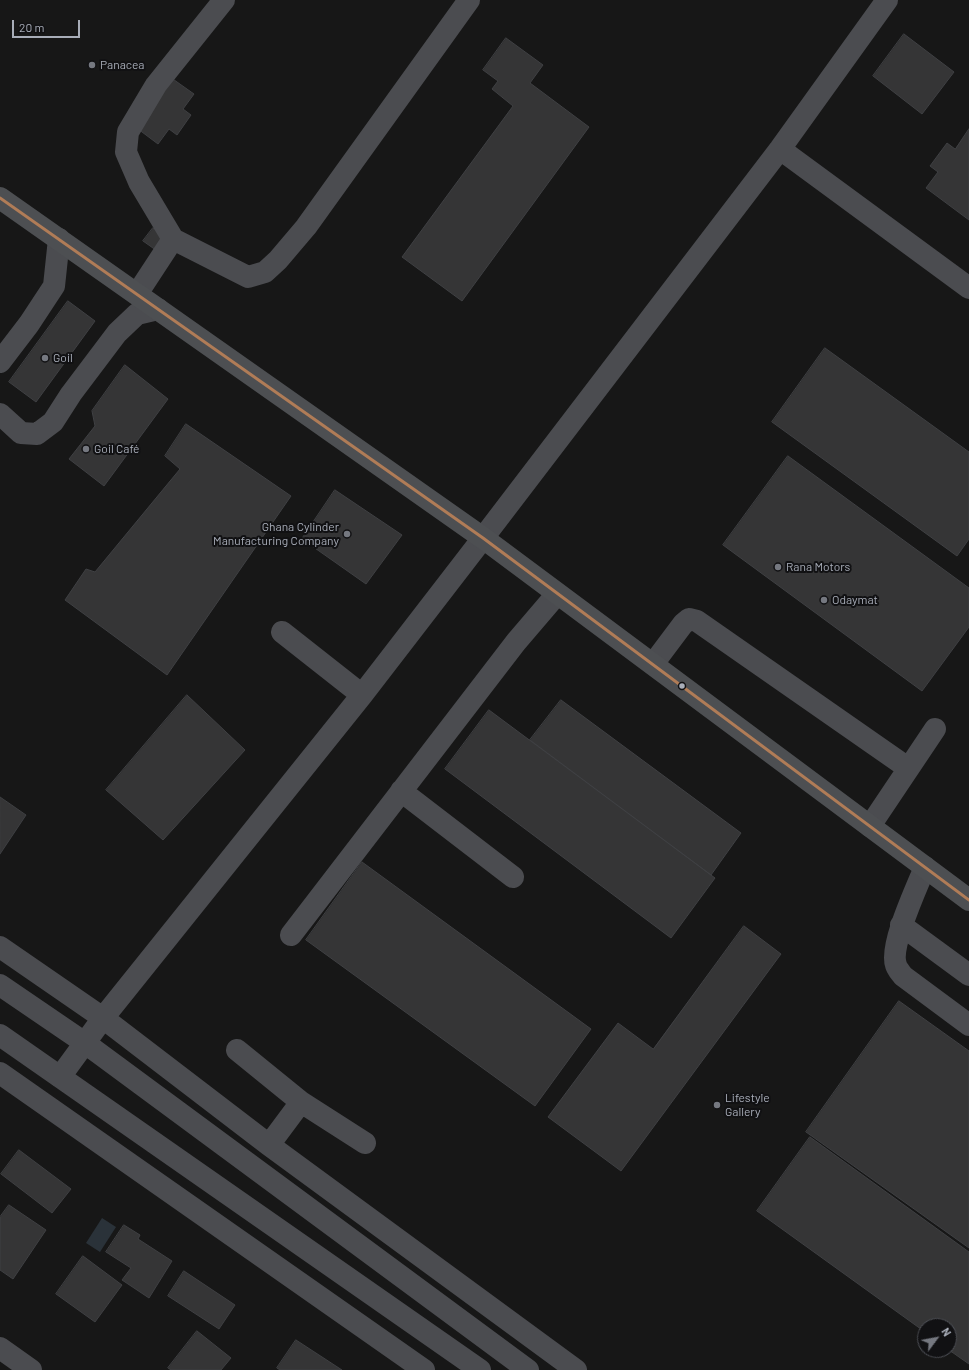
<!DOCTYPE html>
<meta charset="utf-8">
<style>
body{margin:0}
#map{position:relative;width:969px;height:1370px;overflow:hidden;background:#171717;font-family:Barlow,sans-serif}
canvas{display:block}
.north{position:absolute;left:917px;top:1318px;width:40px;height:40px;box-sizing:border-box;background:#111113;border:1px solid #4d4f55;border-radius:50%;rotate:58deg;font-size:11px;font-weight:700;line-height:16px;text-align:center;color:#a8adb8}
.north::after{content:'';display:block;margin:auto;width:14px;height:18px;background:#757880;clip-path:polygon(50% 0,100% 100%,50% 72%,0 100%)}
.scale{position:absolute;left:12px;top:20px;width:68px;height:18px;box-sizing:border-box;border:2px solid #a8adb8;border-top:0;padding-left:5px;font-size:12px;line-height:14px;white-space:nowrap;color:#a8adb8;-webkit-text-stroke:3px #111113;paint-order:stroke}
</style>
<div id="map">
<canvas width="969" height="1370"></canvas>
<div class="north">N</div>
<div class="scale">20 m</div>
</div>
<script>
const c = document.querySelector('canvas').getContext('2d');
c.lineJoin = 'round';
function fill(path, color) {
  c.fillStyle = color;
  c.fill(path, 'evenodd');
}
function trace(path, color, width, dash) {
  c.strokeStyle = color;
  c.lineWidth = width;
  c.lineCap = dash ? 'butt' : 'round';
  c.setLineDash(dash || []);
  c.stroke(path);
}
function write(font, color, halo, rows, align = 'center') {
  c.font = font + ' Barlow,sans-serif';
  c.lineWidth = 4;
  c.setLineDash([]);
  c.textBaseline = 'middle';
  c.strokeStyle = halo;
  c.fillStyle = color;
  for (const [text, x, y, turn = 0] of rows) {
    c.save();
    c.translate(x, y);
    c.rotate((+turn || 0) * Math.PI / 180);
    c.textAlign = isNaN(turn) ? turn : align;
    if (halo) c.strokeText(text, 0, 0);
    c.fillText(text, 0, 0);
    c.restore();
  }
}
const water = new Path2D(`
 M102 1218 116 1227 100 1252 86 1243Z`);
const building = new Path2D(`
 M904 34 954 72 922 114 873 76Z
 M506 38 543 65 530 83 589 127 462 301 402 257 513 106 492 89 498 81 483 70Z
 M170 77 194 94 183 109 191 115 177 135 169 129 158 144 134 126Z
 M969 129V220L926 188 938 172 930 166 947 143 955 149Z
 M153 228 169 240 160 253 143 241Z
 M68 301 95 321 36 402 9 382Z
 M825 348 969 452V539L957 556 772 422Z
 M125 365 168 399 104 486 69 459 95 426 92 411Z
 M186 424 291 496 167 675 65 600 86 569 95 572 180 469 165 456Z
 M788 456 969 588V627L922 691 723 545Z
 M335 490 402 535 366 584 302 539Z
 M187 695 245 750 163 840 106 790Z
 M561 700 741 833 711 875 530 740Z
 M489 710 715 878 671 938 445 769Z
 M0 797 26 815 0 854Z
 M362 862 591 1029 535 1106 306 940Z
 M744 926 781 954 621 1171 548 1117 618 1023 653 1049Z
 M899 1001 969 1051V1248L806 1132Z
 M810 1137 969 1252V1364L949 1350V1326H925V1332L757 1211Z
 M19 1150 71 1189 52 1213 1 1174Z
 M9 1205 46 1230 13 1279 0 1270V1217Z
 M124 1225 140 1235 138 1239 172 1261 149 1298 122 1280 131 1268 106 1252Z
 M83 1256 122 1285 95 1322 56 1294Z
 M184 1271 235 1305 219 1329 168 1296Z
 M197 1331 231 1358 221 1370H171L168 1368Z
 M296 1340 342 1370H280L277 1368Z`);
const minor = new Path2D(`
 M780 149 969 288
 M173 239 248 277 265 272 278 260 306 227 469 0
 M137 294 173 239 139 182 126 152 128 132 156 85 224 0
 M0 362 29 324 54 286 59 239
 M0 414 21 433 37 434 53 422 71 394 117 333 137 314 158 309
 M282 632 362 695
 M653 664 683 624 689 619 697 621 908 768
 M401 791 513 877
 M870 826 935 729
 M925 867C917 887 889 946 896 965 897 969 901 973 903 976L969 1025
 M901 925 969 975
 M291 935 516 642 557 594
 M0 947 103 1018 269 1145 576 1370
 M0 985 85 1043 528 1370
 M0 1035 480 1370
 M237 1050 301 1102 365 1143
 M0 1073 424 1370
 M60 1077 103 1018 362 695 483 538 780 149 887 0
 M269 1145 301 1102
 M0 1348 31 1370`);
const major = new Path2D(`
 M0 198 483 538 969 900`);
const bus1 = new Path2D(`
 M0 198 483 538 969 900`);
const markers = [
 [92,65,4,"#757880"],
 [45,358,4,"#757880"],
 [86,449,4,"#757880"],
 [347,534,4,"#757880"],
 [778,567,4,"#757880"],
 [824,600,4,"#757880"],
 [682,686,3.5,"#a8adb8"],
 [717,1105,4,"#757880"]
];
const poiNames = [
 ["Panacea",100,65],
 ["Goil",53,358],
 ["Goil Café",94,449],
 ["Ghana Cylinder",339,527,"right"],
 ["Manufacturing Company",339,541,"right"],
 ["Rana Motors",786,567],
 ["Odaymat",832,600],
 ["Lifestyle",725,1098],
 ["Gallery",725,1112]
];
fill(water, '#2a3239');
fill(building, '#353536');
trace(building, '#3f4043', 1);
trace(minor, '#4b4c50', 22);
trace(major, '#4d4f52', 22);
trace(bus1, '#b07c57', 3);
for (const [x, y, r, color] of markers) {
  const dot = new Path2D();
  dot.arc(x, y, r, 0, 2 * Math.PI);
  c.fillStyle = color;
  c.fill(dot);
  trace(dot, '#111113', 1.5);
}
write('12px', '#a8adb8', '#111113', poiNames, 'left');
</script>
